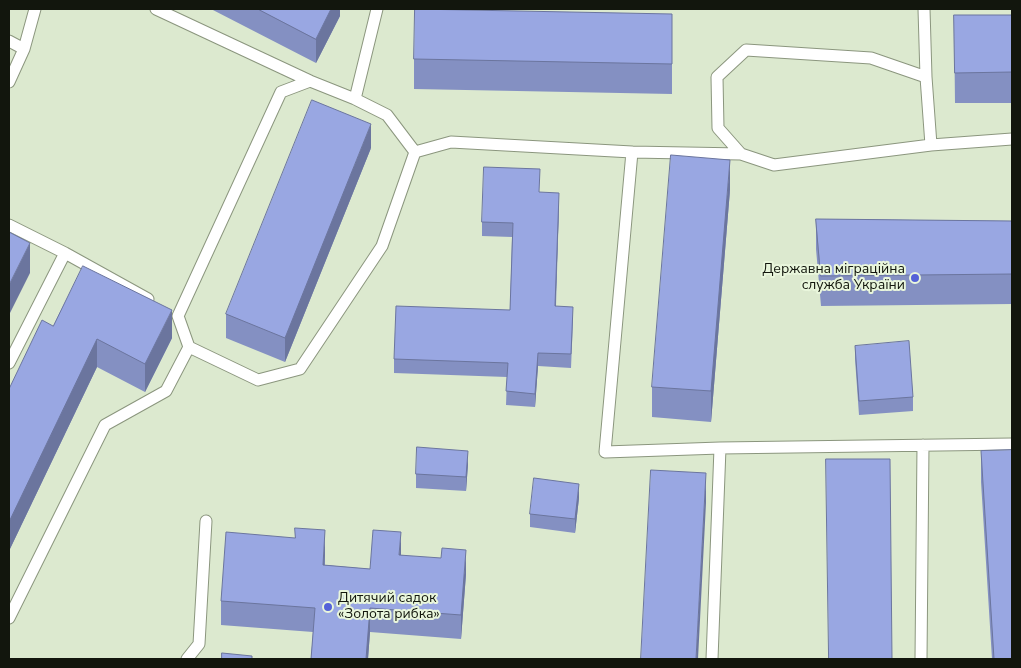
<!DOCTYPE html>
<meta charset="utf-8">
<style>
body{margin:0}
#map{position:relative;width:1021px;height:668px;overflow:hidden;background:#dce9cf;font-family:"Nunito Sans",sans-serif}
canvas{display:block}
.frame{position:absolute;inset:0;border:10px solid #12160d;pointer-events:none}
</style>
<div id="map">
<canvas width="1021" height="668"></canvas>
<div class="frame"></div>
</div>
<script>
const c = document.querySelector('canvas').getContext('2d');
c.lineJoin = 'round';
function trace(path, color, width, dash) {
  c.strokeStyle = color;
  c.lineWidth = width;
  c.lineCap = dash ? 'butt' : 'round';
  c.setLineDash(dash || []);
  c.stroke(path);
}
function fill(path, color) {
  c.fillStyle = color;
  c.fill(path, 'evenodd');
}
function write(font, color, halo, rows, align = 'center') {
  c.font = font + ' "Nunito Sans",sans-serif';
  c.lineWidth = 4;
  c.setLineDash([]);
  c.textBaseline = 'middle';
  c.strokeStyle = halo;
  c.fillStyle = color;
  for (const [text, x, y, turn = 0] of rows) {
    c.save();
    c.translate(x, y);
    c.rotate((+turn || 0) * Math.PI / 180);
    c.textAlign = isNaN(turn) ? turn : align;
    if (halo) c.strokeText(text, 0, 0);
    c.fillText(text, 0, 0);
    c.restore();
  }
}
const service = new Path2D(`
 M156 9 310 81
 M9 41 24 49 35 9
 M926 77 931 145
 M9 82 24 49
 M355 99 387 115 415 152 451 142 632 152 741 154 774 165 931 145 1012 139
 M632 152 605 452 720 448 1012 444
 M741 154 718 128 717 77 746 50 871 58 926 77 924 9
 M9 225 65 253
 M189 347 258 380 300 369 382 246 415 152
 M9 363 65 253 148 299
 M9 618 105 425 166 391 189 347 178 316 281 92 310 81 355 99 377 9
 M187 659 199 644 206 521
 M712 659 720 448
 M921 659 923 445`);
const wall = new Path2D(`
 M211 9H340V16L316 63Z
 M954 15H1012V103H955Z
 M672 44V94L414 89V59Z
 M371 148 285 362 226 338V314Z
 M730 190 711 422 652 417V387Z
 M539 192 559 206 556 306 573 320 571 368 538 366 535 407 506 405 507 377 394 373V359L510 310 512 237 482 236V222Z
 M816 219 1012 221V304L821 306 816 249Z
 M53 326 172 338 145 392 97 367 9 551V389Z
 M855 346 913 397V411L859 415 855 359Z
 M981 451 1012 659H992L981 482Z
 M468 464 466 491 416 488V474Z
 M579 498 575 533 530 527V514Z
 M325 554V565L370 569 401 555 466 574 461 639 370 632 368 659H311L313 632 221 625V601Z`);
const shadedWall = new Path2D(`
 M331 9H340V16L316 63V39Z
 M371 124V148L285 362V338Z
 M730 160V190L711 422V391Z
 M559 193V206L555 320V306Z
 M30 243V273L9 315V285Z
 M172 310V338L145 392V364Z
 M97 339V367L9 551V522Z
 M538 353V366L535 407V394Z
 M468 451V464L466 491V477Z
 M706 473V503L698 659H696Z
 M579 484V498L575 533V519Z
 M325 530V554L323 589V565Z
 M401 532V556L399 555Z
 M466 550V574L461 639V615Z
 M370 608V632L368 659H366Z`);
const building = new Path2D(`
 M258 9H331L316 39Z
 M415 9 672 14V64L414 59Z
 M954 15H1012V72L955 73Z
 M312 100 371 124 285 338 226 314Z
 M671 155 730 160 711 391 652 387Z
 M484 167 540 169 539 192 559 193 555 306 573 307 571 354 538 353 535 394 506 391 508 363 394 359 396 306 510 310 513 223 482 222Z
 M816 219 1012 221V274L821 276Z
 M9 232 30 243 9 285Z
 M83 266 172 310 145 364 97 339 9 522V389L42 320 53 326Z
 M909 341 913 397 859 401 855 346Z
 M417 447 468 451 466 477 416 474Z
 M1012 450V659H994L981 451Z
 M826 459H890L892 659H829Z
 M651 470 706 473 696 659H641Z
 M534 478 579 484 575 519 530 514Z
 M295 528 325 530 323 565 370 569 373 530 401 532 399 555 441 558 442 548 466 550 461 615 370 608 366 659H311L315 608 221 601 226 532 295 538Z
 M222 653 252 656V659H222Z`);
const markers = [
 [915,278,5,"#5462d8"],
 [328,607,5,"#5462d8"]
];
const poiNames = [
 ["Державна міграційна",905,270],
 ["служба України",905,286],
 ["Дитячий садок",338,599,"left"],
 ["«Золота рибка»",338,615,"left"]
];
trace(service, '#8b967e', 13);
trace(service, '#fff', 11);
fill(wall, '#8490c2');
fill(shadedWall, '#6b759e');
fill(building, '#99a7e2');
trace(building, '#6b759e', 1);
for (const [x, y, r, color] of markers) {
  const dot = new Path2D();
  dot.arc(x, y, r, 0, 2 * Math.PI);
  c.fillStyle = color;
  c.fill(dot);
  trace(dot, '#e9f6dc', 2);
}
write('14px', '#12160d', '#e9f6dc', poiNames, 'right');
</script>
